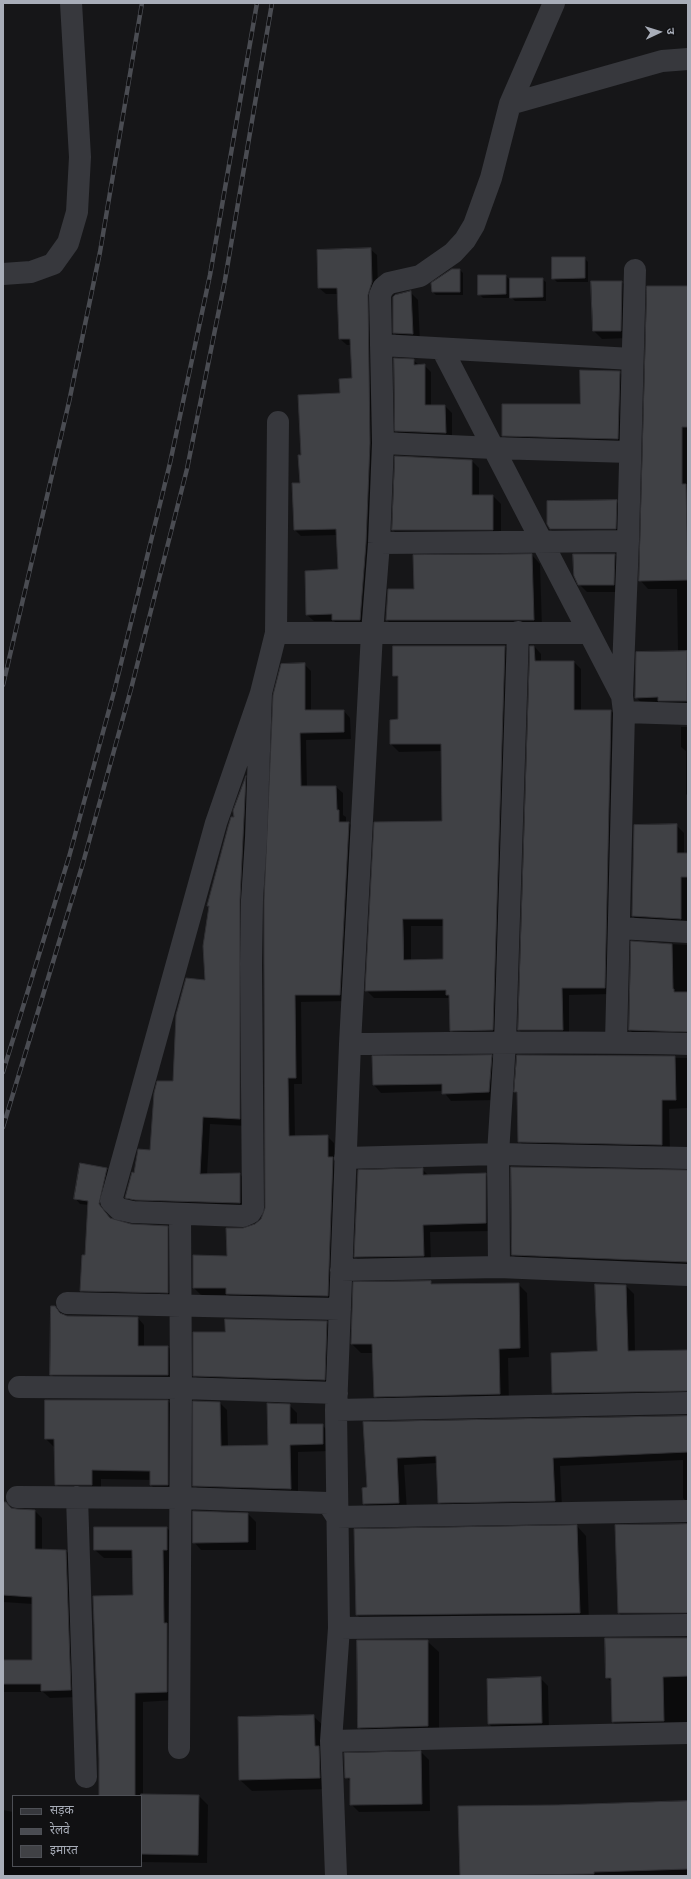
<!DOCTYPE html>
<meta charset="utf-8">
<style>
body{margin:0}
#map{position:relative;width:691px;height:1879px;overflow:hidden;background:#161618;font-family:"Asap Condensed","Noto Sans Devanagari",sans-serif}
canvas{display:block}
.frame{position:absolute;inset:0;border:4px solid #a8adb8;pointer-events:none}
.legend{position:absolute;left:12px;top:1795px;width:130px;height:72px;box-sizing:border-box;background:#111113;border:1px solid #4d4f55;margin:0;padding:5px 7px;list-style:none;font-size:12px;color:#a8adb8}
.legend li{display:flex;align-items:center;gap:8px;height:20px}
.legend b{width:20px;border:1px solid #4d4f55}
.north{position:absolute;left:639px;top:12px;width:40px;height:40px;-webkit-text-stroke:3px #111113;paint-order:stroke;rotate:86deg;font-size:11px;font-weight:700;line-height:16px;text-align:center;color:#a8adb8}
.north::after{content:'';display:block;margin:auto;width:14px;height:18px;background:#a8adb8;clip-path:polygon(50% 0,100% 100%,50% 72%,0 100%)}
</style>
<div id="map">
<canvas width="691" height="1879"></canvas>
<div class="frame"></div>
<ul class="legend">
<li><b style="height:5px;background:#37383d"></b>सड़क</li>
<li><b style="height:5px;background:#4a4c52"></b>रेलवे</li>
<li><b style="height:11px;background:#404145"></b>इमारत</li>
</ul>
<div class="north">उ</div>
</div>
<script>
const c = document.querySelector('canvas').getContext('2d');
c.lineJoin = 'round';
function fill(path, color) {
  c.fillStyle = color;
  c.fill(path, 'evenodd');
}
function trace(path, color, width, dash) {
  c.strokeStyle = color;
  c.lineWidth = width;
  c.lineCap = dash ? 'butt' : 'round';
  c.setLineDash(dash || []);
  c.stroke(path);
}
const shadow = new Path2D(`
 M370 249 377 255 378 289 376 450 366 626H340L334 621H314L307 615 339 570 337 535 301 536 294 529 301 484 302 456 341 394 353 379 351 345H347L340 339 338 294H326L319 288Z
 M584 258 588 262V282H557L553 278Z
 M687 266H688V709L644 706 636 697 678 652 677 589H648L640 580 687 287Z
 M460 270 463 273V295H436L433 292Z
 M506 276 511 281 542 279 546 282V301H515L509 295 510 298H483L479 294Z
 M622 282 630 290 628 338 602 339 594 331Z
 M410 292 418 300 420 342 402 341 394 333Z
 M413 360 419 365H424L431 372V406H445L452 413V440L403 438 396 431Z
 M619 372 627 380 626 447 511 443 503 435 581 405Z
 M471 460 479 468V496H493L501 504V537L401 538 393 530Z
 M616 501 624 509 623 536 558 537 550 529Z
 M532 555 540 564 542 628H395L387 620 389 590H415Z
 M615 555 622 562 621 592H587L579 584Z
 M505 646 512 654 500 1038H459L451 1030 450 998H374L366 990 443 822 442 751 399 752 391 744 399 720V679L394 675ZM411 926H444V960L411 961Z
 M534 646 541 654V662H574L581 669V711H611L618 718 612 994 569 995V1037H526L519 1030Z
 M304 664 311 671V711H344L350 718 351 739 306 740 307 787H336L343 793V815L346 817V823H349L356 830 346 1001 301 1002 302 1084H294L295 1137 327 1136 334 1143V1302L234 1300 228 1295H201L194 1288 228 1257 243 1229 255 1225 262 1220 266 1208Z
 M681 727H688V796L686 794V751L681 747Z
 M246 777 253 784 247 1126 210 1124 207 1175 240 1174 247 1182V1210L134 1205 126 1197 135 1174 150 1151 206 981 210 907 208 905 235 818 234 811Z
 M676 825 684 833V854H688V926L640 924 633 916Z
 M632 942 688 945V1039L638 1038 630 1030Z
 M491 1056 499 1064 497 1100 451 1101 443 1091 381 1093 374 1085 373 1057Z
 M518 1056 688 1058V1108L669 1109 670 1152 527 1149 519 1141 518 1094 515 1092Z
 M107 1169 112 1174 104 1210 111 1219 130 1225 167 1227 173 1232V1298L87 1296 81 1290 86 1256 89 1205 80 1204 75 1198Z
 M422 1169 429 1176 485 1174 493 1182V1231L430 1232 431 1263 363 1264 355 1257Z
 M688 1170V1270L521 1262 513 1255Z
 M430 1282 434 1285 518 1284 527 1293 529 1357 508 1358 509 1403 384 1405 375 1396 374 1353H361L352 1344Z
 M626 1286 634 1294 635 1352 688 1350V1398L561 1401 553 1393 598 1352Z
 M55 1307 67 1316 138 1318 144 1325V1347H168L175 1353V1382L58 1381 51 1374Z
 M326 1322 337 1333 335 1391 205 1386 194 1375 226 1333Z
 M46 1401H168L177 1410V1494H160L151 1485V1480L101 1479V1494L65 1493 56 1484 55 1448 46 1439Z
 M220 1403 227 1410 228 1447 269 1446 289 1405 297 1413V1425H322L330 1433V1451L298 1452V1496L202 1493 194 1485Z
 M688 1417V1503L683 1498V1460L560 1466 562 1508 447 1510 439 1502 437 1463 404 1465 407 1511H372L364 1504 368 1488 364 1423Z
 M3 1503 12 1509 35 1511 42 1518V1550L66 1551 74 1558 78 1697 50 1698 43 1692H3V1661H33V1604L3 1602Z
 M248 1514 256 1522V1550H201L194 1542Z
 M688 1524V1620L627 1621 619 1613 616 1526Z
 M577 1526 586 1536 589 1623 367 1624 357 1615Z
 M167 1528 175 1536V1700L143 1702V1795L199 1796 208 1805 207 1863 141 1862V1796H100L134 1596 133 1558H104L95 1550Z
 M688 1638V1728L621 1730 613 1722 612 1682 607 1678Z
 M427 1641 439 1652V1737L370 1739 359 1727Z
 M540 1678 548 1686 549 1731 497 1732 489 1724 488 1680Z
 M313 1716 325 1727 331 1789 252 1791 240 1780Z
 M421 1752 429 1760 430 1811 359 1812 351 1804V1782L346 1777Z
 M688 1802V1876H461L459 1807 558 1806Z
 M3 1810 13 1812V1866H80V1876H3Z`);
const building = new Path2D(`
 M371 248 372 282 368 295 370 443 366 543 360 620H332V614L306 615 305 571 338 569 336 529 294 530 292 483H300L298 455H301L298 395 340 393 339 379 352 378 350 339H339L337 288H318L317 250Z
 M552 257H585V278L552 279Z
 M452 269H460V292H432L431 283Z
 M478 275H506V294L478 295Z
 M510 278H543V297L510 298Z
 M591 281H622L621 331H593Z
 M647 286H688V427H682V484H686L688 580 639 581Z
 M411 291 413 334 393 333V297L395 295Z
 M394 358 414 359V365L425 364V405H445L446 433 395 431Z
 M580 370 620 371 618 439 502 436V404H580Z
 M395 456 472 460V495H493V530H392Z
 M617 500 616 529H550L547 524V501Z
 M532 554 534 620H386L388 589H414L413 555Z
 M573 554H615L614 585H578L574 576Z
 M393 646H505L493 1030 450 1031 449 995H446V990L365 991 374 822 442 821 441 744H390V720L398 719V676H393ZM403 919H443V959L404 960Z
 M530 646H534L535 661H574V710H611V713L605 988H562L563 1030H518Z
 M687 651V701H658V697L635 698 636 652Z
 M305 663V710H344V732L300 733 301 786H336L337 810H339V822H349L340 995H295L296 1078H288L289 1136 328 1135V1157H333L328 1296 226 1294V1288H193V1255L227 1256 226 1228H243L255 1224 261 1219 265 1208 264 964V900L273 695 281 664Z
 M246 776 240 900V1119L203 1117 200 1174 240 1173V1203L135 1200 125 1198 132 1172 134 1173 138 1149 150 1150 154 1093 157 1081H173L176 1015 186 978 205 980 203 946 209 906H207L228 827 231 817H234L233 811Z
 M677 824V853H688V877H681V919L632 916 634 825Z
 M631 941 672 944 673 989H674V992H688V1032L629 1030Z
 M492 1055 489 1092 442 1094V1084L373 1085 372 1056Z
 M517 1055 675 1056 676 1100H662V1145L518 1142 517 1092H514Z
 M80 1163 107 1168 99 1204 110 1218 131 1224 168 1226V1293L80 1291 82 1255H85L88 1201 74 1199Z
 M511 1167 688 1170V1262L512 1255Z
 M423 1168V1175L486 1173V1223L423 1225 424 1256 354 1257 358 1170Z
 M431 1281V1284L519 1283 520 1348 499 1349 500 1394 374 1397 372 1344H351L353 1282Z
 M595 1284 626 1285 628 1351 688 1350V1391L552 1393 551 1353 597 1351Z
 M51 1306H55L60 1313 67 1316 138 1317V1346H168V1375H50Z
 M225 1319 327 1321 325 1380 193 1376V1332H225Z
 M45 1400H168V1485H150V1471L92 1470V1485H55L54 1439H45Z
 M193 1401 220 1402 221 1446 268 1445 267 1403 290 1404V1424H323V1444L290 1445 291 1489 193 1486Z
 M688 1416V1452L553 1458 555 1501 438 1503 436 1456 397 1458 399 1503 363 1504 362 1488 367 1487 363 1422Z
 M3 1502H6L11 1508 17 1509 35 1510V1549L66 1550 71 1690 41 1691V1684H3V1660H32V1597L3 1595Z
 M193 1511 248 1513V1542L193 1543Z
 M688 1524V1613H618L615 1525Z
 M577 1525 580 1613 356 1615 354 1529Z
 M94 1527H167V1550H163L164 1623H167V1692L135 1693V1796H99V1759L93 1596 133 1595 132 1550H94Z
 M605 1638H688V1676L663 1677 664 1721 612 1722 611 1678H606Z
 M357 1640H428V1726L358 1728Z
 M541 1677 542 1723 488 1724 487 1679Z
 M314 1715 315 1746H319L320 1778 239 1780 238 1717Z
 M421 1751 422 1804 350 1805V1778H345L344 1753Z
 M141 1794 199 1795 198 1855 141 1854Z
 M688 1801V1869L594 1872V1874L460 1876 458 1806 558 1805Z`);
const minor = new Path2D(`
 M510 104 662 61 688 59
 M3 274 31 272 53 264 68 243 77 212 80 157 71 3
 M381 345 632 359
 M442 349 622 696
 M383 443 494 448 630 452
 M379 543 628 541
 M276 633H589
 M261 693 216 823 111 1201 119 1209 133 1212 243 1216 250 1213 253 1208 251 964 252 900 256 838 261 693 276 633 278 422
 M624 712 688 714
 M619 928 688 932
 M616 1042 624 712 622 696 628 541 635 270
 M350 1044C463 1043 575 1041 688 1044
 M345 1158 498 1154 688 1158
 M499 1267 498 1154 505 1042 518 632
 M341 1270 499 1267 688 1275
 M67 1303 340 1309
 M19 1387 181 1388 337 1393
 M336 1410 688 1403
 M17 1497 181 1498 328 1503 337 1517 688 1511
 M77 1497 86 1777
 M339 1628 688 1625
 M331 1741 688 1733
 M179 1748 181 1388 180 1214
 M336 1876 331 1741 339 1628 336 1410 350 1044 372 633 379 543 383 443 380 295 383 288 389 283 420 276 453 253 465 240 474 225 491 178 510 104 554 3`);
const rail = new Path2D(`
 M3 685 69 402 100 252 142 3
 M3 1072 69 857 115 688 170 463 210 275 257 3
 M3 1127 83 863 131 689 187 469 225 280 272 3`);
fill(shadow, '#0007');
fill(building, '#404145');
trace(building, '#303034', 1);
trace(minor, '#37383d', 22);
trace(rail, '#4a4c52', 4.5);
trace(rail, '#111113', 3, [9]);
</script>
